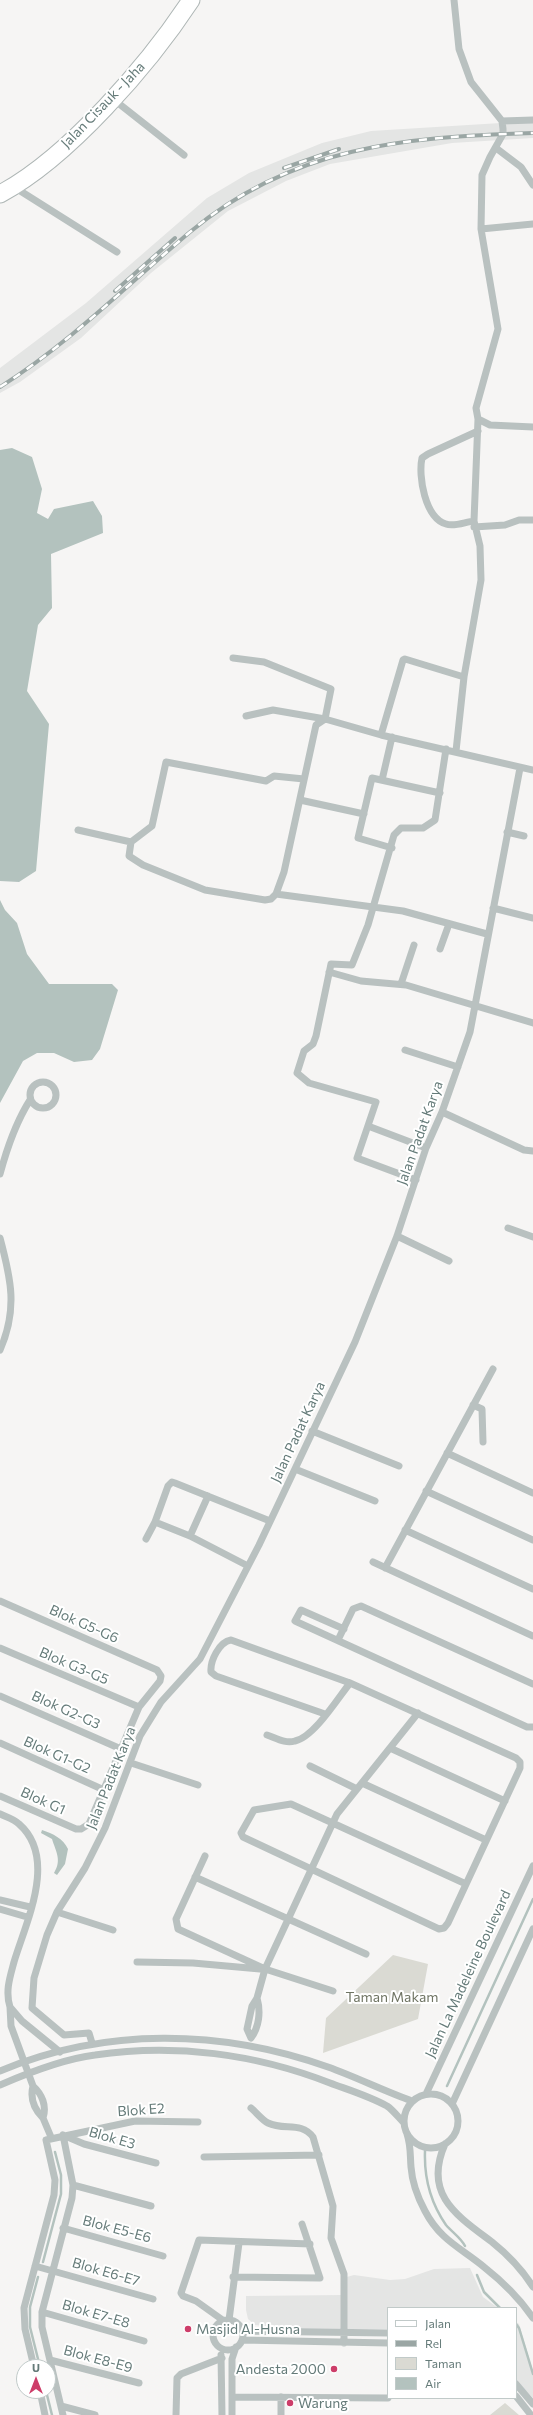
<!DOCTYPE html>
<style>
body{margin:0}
#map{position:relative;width:533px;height:2415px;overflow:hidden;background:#f6f5f4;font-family:Commissioner,sans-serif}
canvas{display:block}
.legend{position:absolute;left:387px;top:2307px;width:130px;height:92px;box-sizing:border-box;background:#fff;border:1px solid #c1cac9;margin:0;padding:5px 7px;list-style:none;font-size:12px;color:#657b79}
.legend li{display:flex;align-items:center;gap:8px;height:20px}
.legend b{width:20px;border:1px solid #c1cac9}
.north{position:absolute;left:16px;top:2359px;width:40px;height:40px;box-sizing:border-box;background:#fff;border:1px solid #c1cac9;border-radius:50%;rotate:0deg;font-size:11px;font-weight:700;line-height:16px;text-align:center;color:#657b79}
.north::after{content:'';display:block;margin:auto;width:14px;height:18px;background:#cd3d69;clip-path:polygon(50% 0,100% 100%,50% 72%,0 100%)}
</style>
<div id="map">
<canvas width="533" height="2415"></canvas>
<ul class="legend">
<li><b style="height:5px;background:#fff"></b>Jalan</li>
<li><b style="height:5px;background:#9aa6a4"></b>Rel</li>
<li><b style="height:11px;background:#dadad3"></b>Taman</li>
<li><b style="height:11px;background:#b3c2be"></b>Air</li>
</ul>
<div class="north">U</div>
</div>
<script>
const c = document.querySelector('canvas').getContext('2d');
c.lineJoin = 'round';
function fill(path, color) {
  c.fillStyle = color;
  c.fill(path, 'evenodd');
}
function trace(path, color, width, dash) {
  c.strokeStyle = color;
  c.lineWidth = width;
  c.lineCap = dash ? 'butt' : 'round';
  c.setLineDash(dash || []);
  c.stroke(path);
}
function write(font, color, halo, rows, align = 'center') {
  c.font = font + ' Commissioner,sans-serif';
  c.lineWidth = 4;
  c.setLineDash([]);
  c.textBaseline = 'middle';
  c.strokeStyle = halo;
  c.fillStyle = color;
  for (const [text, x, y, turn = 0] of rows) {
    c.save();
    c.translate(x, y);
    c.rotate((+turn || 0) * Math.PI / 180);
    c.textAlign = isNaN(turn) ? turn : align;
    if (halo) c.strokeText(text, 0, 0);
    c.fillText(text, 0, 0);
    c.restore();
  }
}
const built = new Path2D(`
 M533 121V138L452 143 330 164 286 181 228 211 151 273 81 338 20 382 0 393V368L86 303 207 198 249 173 322 143 371 131Z
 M470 2268 483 2297 498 2308H388V2329H287L255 2325 248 2319 246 2310V2296L341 2295 343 2278 354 2275 390 2280 405 2279 434 2269Z
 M516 2322 519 2324 533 2371V2398L516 2380Z`);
const green = new Path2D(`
 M393 1955 428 1964 418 2019 323 2053 326 2018Z
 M505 2403 519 2415H490Z`);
const water = new Path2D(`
 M12 448 32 457 42 489 37 513 48 519 54 509 93 501 102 516 103 533 51 554 52 608 38 625 27 691 49 724 36 871 19 882 0 881V450Z
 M0 900 5 910 17 923 27 954 49 984H112L118 990 100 1049 92 1060 74 1062 54 1053H37L23 1061 0 1103Z
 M42 1830C53 1834 63 1838 68 1849L65 1864 57 1875 54 1873C62 1860 56 1852 52 1839L41 1833Z`);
const stream = new Path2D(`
 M447 2086 533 1899
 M425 2151C424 2178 430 2202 446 2225 452 2232 461 2238 465 2246
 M43 2262 61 2194V2175L55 2152
 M477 2275 484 2292 500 2308
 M38 2277 30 2307V2327L40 2367
 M516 2324 519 2328 533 2374
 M46 2391 52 2415`);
const minor = new Path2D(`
 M454 0 459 49 471 82 502 121 503 129V134L490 157 482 175 481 229 498 329 476 408 478 419 490 425 533 427
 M113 99 184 155
 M502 121 533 120
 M496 148 521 167 533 185
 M14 187 117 252
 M481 229 533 224
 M474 521C465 522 454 527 446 524 425 518 418 476 422 458L428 454 478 431
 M474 527 505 525 519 520H533
 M233 658 264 662 331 689 325 719 273 710 246 716
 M381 735 403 660 405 659 464 677
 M456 751 464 677 481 580 480 546 474 521 478 419
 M304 779 274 776 266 781 166 762 152 826 131 842 129 856 143 865 205 890 265 900 271 899 276 894 403 911 487 934
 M382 780 392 737
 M300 800 364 814
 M78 830 131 842
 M507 832 524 836
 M392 848 358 838 372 778 440 793
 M276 894 284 872 316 725 325 719 381 735 533 770
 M493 908 533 918
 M440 949 449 924
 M329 972 361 981 406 985 533 1023
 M401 984 414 945
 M405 1050 458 1067
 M30 1095a13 13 0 1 1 26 0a13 13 0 1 1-26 0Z
 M442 1112 524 1150 533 1151
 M368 1126 426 1148
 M0 1174C7 1148 16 1122 30 1100
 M416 1180 357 1158 376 1102 309 1083 297 1073 304 1051 313 1044 316 1036 331 964 352 965 368 925 394 835 401 828H423L435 820 446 749
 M508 1228 533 1237
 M397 1236 449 1261
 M0 1238C11 1279 18 1309 0 1350
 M473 1405 482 1409 483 1442
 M312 1431 399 1466
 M447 1453 533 1493
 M295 1469 375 1501
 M426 1491 533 1540
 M405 1530 533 1589
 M190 1536 208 1496
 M146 1539 155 1522
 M373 1562 533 1636
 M248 1566 190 1536 155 1522 168 1486 172 1482 175 1483 270 1521
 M385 1568 493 1369
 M0 1601 157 1670 161 1676 160 1681 139 1707 89 1824 81 1829H76L0 1796
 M344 1629 301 1610 295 1621 527 1727H533
 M338 1640 353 1609 361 1606 533 1684
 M0 1648 139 1707
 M0 1696 121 1749
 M325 1714 216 1676 211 1672C210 1661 219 1642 231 1640L350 1683 516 1758 520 1762V1768L448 1923 444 1928 439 1929 243 1837 241 1833 254 1810 291 1804 466 1884
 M267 1735C276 1738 285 1744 295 1741 314 1737 338 1698 350 1683
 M0 1743 104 1790
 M390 1748 505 1801
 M131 1763 198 1785
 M310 1766 357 1789
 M362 1783 486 1840
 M0 1814C6 1817 14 1819 19 1824 58 1858 26 1922 14 1962 10 1977 5 1991 10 2007
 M205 1856 176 1919 178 1929 265 1969 333 1991
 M195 1877 366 1954
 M0 1900 30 1907
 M0 1909 27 1917
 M57 1912 113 1930
 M137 1962 193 1963 260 1969
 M257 1998C261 2012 259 2027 251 2038L247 2029 252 2006 257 1998 265 1969 337 1814 418 1713
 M92 2043 89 2033 64 2035 32 2008 34 1978 47 1935 57 1912 85 1868 105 1828 140 1736 161 1702 200 1659 259 1545 355 1342 397 1236 426 1148 442 1112 470 1032 520 768
 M0 2071C105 2027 221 2029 328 2067 356 2077 384 2091 412 2101
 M0 2085C30 2072 63 2059 95 2055 174 2043 256 2054 330 2083 349 2090 369 2096 387 2106 393 2110 399 2118 404 2123
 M33 2086C30 2098 34 2109 43 2118 47 2106 42 2094 33 2086L11 2026 10 2007 22 2021 60 2052
 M426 2094 533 1866
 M404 2121a27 27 0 1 1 54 0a27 27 0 1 1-54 0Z
 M452 2104 533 1929
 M251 2108C256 2112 262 2120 268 2123 284 2131 301 2121 313 2137L333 2206 331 2238 344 2274V2343
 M43 2118 51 2137
 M407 2134C411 2146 410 2155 411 2167 412 2181 418 2198 425 2211 440 2240 461 2248 484 2267 503 2282 520 2299 533 2318
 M63 2135 73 2185 72 2198 42 2312V2327L63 2415
 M63 2135 84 2144 156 2163
 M445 2144C423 2194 456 2215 492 2242 507 2254 523 2271 533 2287
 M204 2157 319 2155
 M73 2185 151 2206
 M63 2228 163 2256
 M35 2266 153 2299
 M233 2277 320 2278 302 2224
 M42 2312 144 2341
 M229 2320 239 2243
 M213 2335a15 15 0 1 1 30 0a15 15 0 1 1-30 0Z
 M224 2321 196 2301 183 2296 181 2293 199 2240 310 2244
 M242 2331 388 2333
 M242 2340 388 2343
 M221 2355 222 2415
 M50 2360 139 2383
 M34 2367 25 2329 24 2308 54 2195 55 2180 46 2140 135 2121 198 2122
 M516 2384 533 2404
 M40 2391 45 2415
 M516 2396 531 2415
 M232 2397 388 2398
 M281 2397V2415
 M61 2406 95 2415
 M176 2415 177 2378 181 2374 222 2358
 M232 2415V2359L236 2347`);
const major = new Path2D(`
 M0 194C68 158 149 64 191 0`);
const rail = new Path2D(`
 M284 168 339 149
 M115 291 175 238
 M0 387C70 343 127 285 190 232 293 146 405 137 533 133`);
const markers = [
 [188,2329,4,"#cd3d69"],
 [334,2369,4,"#cd3d69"],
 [290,2403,4,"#cd3d69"]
];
const streetNames = [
 ["Jalan Cisauk - Jaha",103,105,-46],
 ["Jalan Padat Karya",420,1133,-70],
 ["Jalan Padat Karya",298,1432,-65],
 ["Blok G5-G6",84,1624,24],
 ["Blok G3-G5",74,1666,23],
 ["Blok G2-G3",66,1710,24],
 ["Blok G1-G2",57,1755,24],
 ["Jalan Padat Karya",111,1778,-68],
 ["Blok G1",43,1801,24],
 ["Jalan La Madeleine Boulevard",468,1974,-65],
 ["Blok E2",141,2110,-4],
 ["Blok E3",112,2138,16],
 ["Blok E5-E6",117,2229,15],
 ["Blok E6-E7",106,2272,16],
 ["Blok E7-E8",96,2314,16],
 ["Blok E8-E9",98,2359,15]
];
const parkNames = [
 ["Taman Makam",392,1997]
];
const poiNames = [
 ["Masjid Al-Husna",196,2329],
 ["Andesta 2000",326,2369,"right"],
 ["Warung",298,2403]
];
fill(built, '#e4e5e4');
fill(green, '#dadad3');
fill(water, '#b3c2be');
trace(stream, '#b3c2be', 2.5);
trace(major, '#aeb6b5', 19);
trace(minor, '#b9c1c0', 7);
trace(major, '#fff', 17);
trace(rail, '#9aa6a4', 4);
trace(rail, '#fff', 2.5, [8]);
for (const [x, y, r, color] of markers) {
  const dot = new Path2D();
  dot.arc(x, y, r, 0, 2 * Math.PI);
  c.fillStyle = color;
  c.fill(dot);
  trace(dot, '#fff', 1.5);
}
write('14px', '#657b79', '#fff', streetNames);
write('14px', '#6f7463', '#fff', parkNames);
write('14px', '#657b79', '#fff', poiNames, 'left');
</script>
